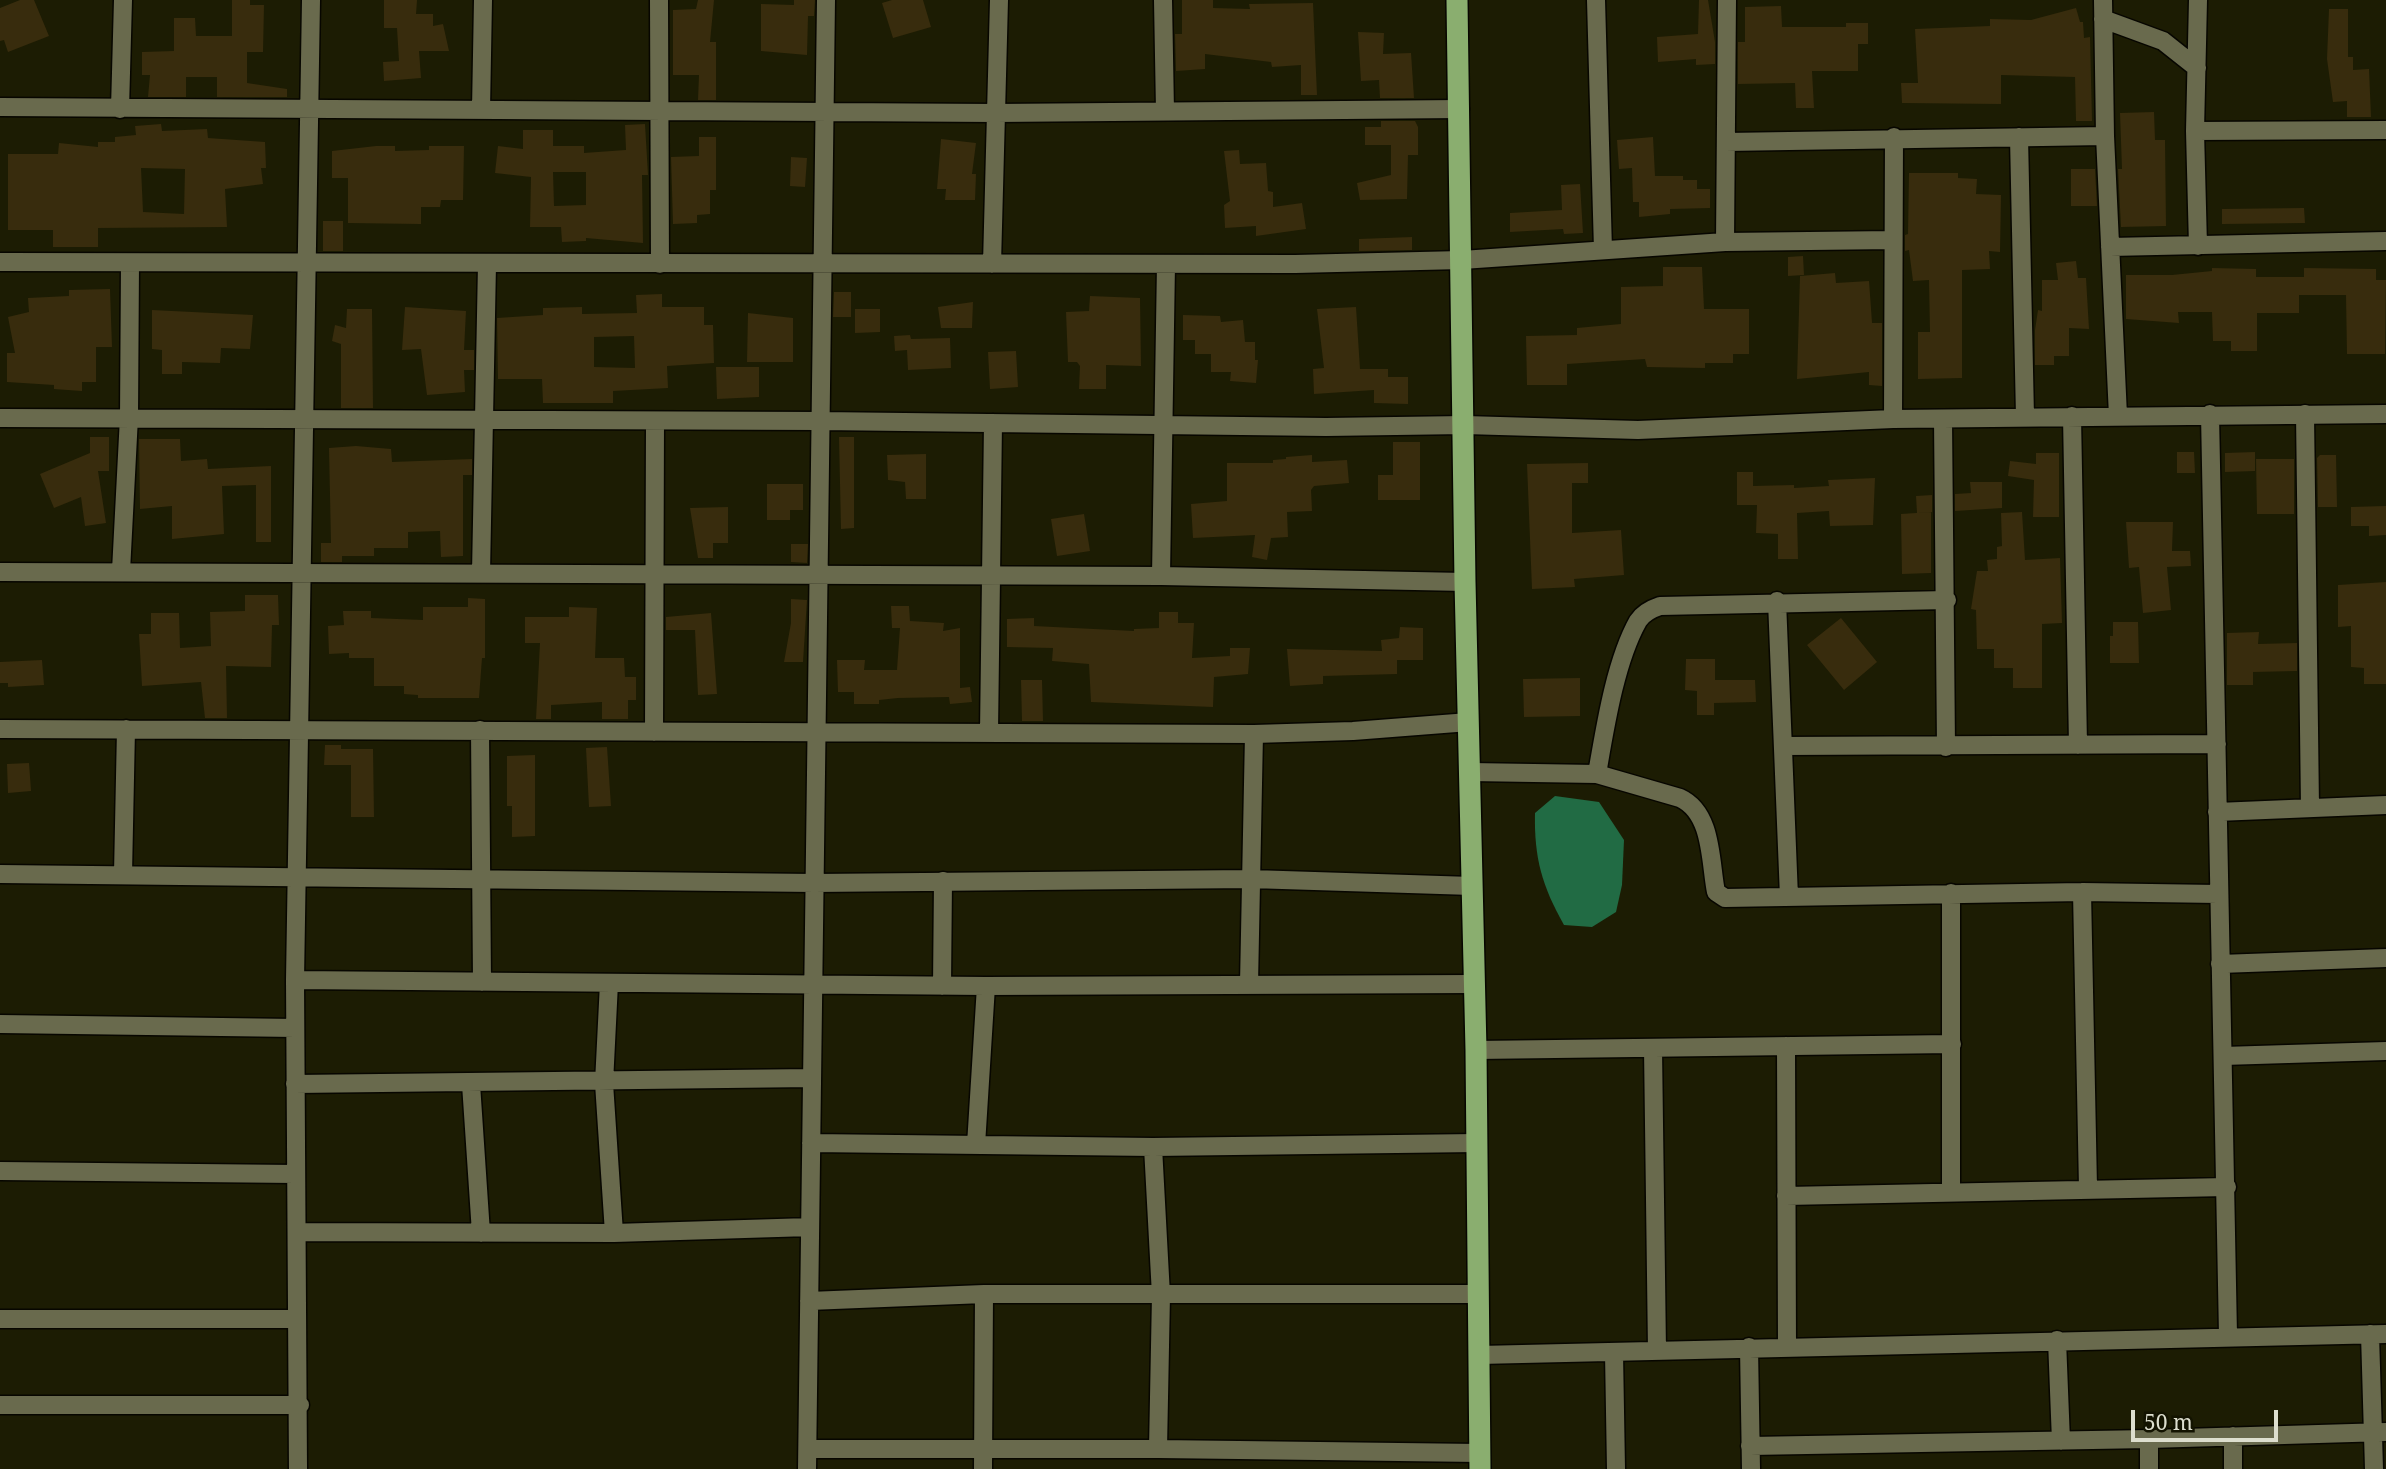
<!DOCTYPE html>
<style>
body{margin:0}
#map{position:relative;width:2386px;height:1469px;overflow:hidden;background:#1c1c03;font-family:"Noto Serif",serif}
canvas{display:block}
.scale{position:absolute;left:2131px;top:1410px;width:147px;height:32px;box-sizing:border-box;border:4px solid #dddece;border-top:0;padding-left:9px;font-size:21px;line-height:24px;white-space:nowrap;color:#dddece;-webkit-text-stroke:5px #131300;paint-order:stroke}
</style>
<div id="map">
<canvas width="2386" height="1469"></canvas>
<div class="scale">50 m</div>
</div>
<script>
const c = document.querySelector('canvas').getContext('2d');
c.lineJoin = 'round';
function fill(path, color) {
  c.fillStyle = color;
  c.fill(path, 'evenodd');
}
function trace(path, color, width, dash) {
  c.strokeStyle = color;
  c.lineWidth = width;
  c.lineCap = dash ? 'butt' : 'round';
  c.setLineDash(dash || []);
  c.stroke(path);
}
const water = new Path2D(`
 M1555 796 1599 802 1624 840 1622 885 1616 912 1592 927 1564 925C1542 886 1534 858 1535 813Z`);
const building = new Path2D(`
 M20 0H34L49 36 8 52 4 40 0 41V8Z
 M232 0H250V5H264L263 52H247V83L287 89V97H217V77H186V97H148L150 75H142V52L174 51V18H195L196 36H232Z
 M384 0H417L416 14H433V26L443 24 449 51H419L421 78 384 81 383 62 399 61 397 28H384Z
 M698 0H714L710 42H716V100H698L699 75H673V10L696 9Z
 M794 0H815L814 16H808L807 55 761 51V4L794 5Z
 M892 0H923L931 27 893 38 882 3Z
 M1182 0H1213V8L1250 9 1249 4 1313 3 1317 95H1301V65L1272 67 1271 62 1205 54V69L1176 71 1175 34H1182Z
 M1699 0H1708L1715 42V64L1696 65V59L1658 62 1657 37 1698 34Z
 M1781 6 1782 27H1846V23H1868V44H1858V71H1812L1814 108H1796L1795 83 1738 84V42H1745V7Z
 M2076 8 2080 22H2083L2084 38 2090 37 2092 121H2076L2075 77 2001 75V104L1902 103 1901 83H1918L1915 29 1990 26V19L2031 20Z
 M2329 9H2348V57H2353V70L2369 69 2371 117H2347V101L2333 102 2327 59Z
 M1358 32 1384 33 1383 54 1411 53 1414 98H1380L1379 80 1361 81Z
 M2154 112 2155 140H2165L2166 226 2121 227 2118 169H2122L2120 113Z
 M1381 121H1415L1418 127V155H1408L1407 199 1360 200 1357 183 1391 175V145H1365V127H1381Z
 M161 124 162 131 207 129 208 138 265 142 266 168H261L263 184 225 189 227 227 98 228V247H53V230H8V154H58L59 143 98 147V142H115V137L136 135 135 126ZM141 168 185 169 184 214 143 212Z
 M645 124 648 175H642L643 243 586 238V241L562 242 561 227H530L531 177 495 173 498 146 523 149V130H553V146H584V153L626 150 625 125ZM553 172H586V205L554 206Z
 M699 137H716V190H710V214L697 215V223L673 224 671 157 699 156Z
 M1653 137 1655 176H1683V180H1697V189H1710V208L1670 209V214L1639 217V202H1633L1632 168 1619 169 1617 140Z
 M941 139 976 143 972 174H976L975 200H945L946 189H937Z
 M376 146H395V151L429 150V146H464L463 200H441L440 207H421V224L348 223V178H332V151Z
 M1239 150 1240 164 1266 163 1268 191 1273 192V207L1302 203 1306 229 1256 236V226L1225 228 1224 205 1230 201 1224 151Z
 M791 157 807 158 805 187 790 186Z
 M2071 169H2095L2097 206H2071Z
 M1909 173H1958V178L1977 179 1976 194 2001 195 2000 252 1989 251 1990 269 1962 270V378L1918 379V332H1930L1929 280 1913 281 1909 250 1905 251V235L1908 234Z
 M1580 184 1583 233 1564 234 1563 229 1510 232V213L1562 210 1561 185Z
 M2304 208 2305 223 2222 224V209Z
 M323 221H343V251H323Z
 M1412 237V250L1359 251V239Z
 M1803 256 1804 275 1788 276V257Z
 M2076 261 2078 278H2086L2089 329 2069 328V356H2054V365H2035V330L2038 310 2042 311V280H2058L2056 263Z
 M1663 267H1702L1704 309H1749V354H1733V363H1705V368L1647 367 1645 359 1567 364V385H1527L1526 336 1577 335V328L1621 324V287L1663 286Z
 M2212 268 2256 269V277H2304V268L2376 269V280H2386L2385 354H2347L2346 295H2299V313H2257V351H2231V341H2213L2212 312H2178L2179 323 2126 319V275H2172L2212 271Z
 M1835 273 1836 283 1869 281 1872 323H1882V386L1869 385V372L1797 379 1800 276Z
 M110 289 112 347H96V382H82V391L54 389V385L7 382V353H15L8 317 29 312 28 298 69 296V290Z
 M834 292H851V317H833Z
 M662 294V307H704V325H713L714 363 667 366 668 388 613 391V403H543L542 379H498L497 318 543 315V308L582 307V314L637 313 636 295ZM634 336 635 368 594 367V337Z
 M1090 296 1140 298 1141 366 1106 365V389H1079L1080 366 1077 362H1068L1066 312 1089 311Z
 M973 302 972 328H941L938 307Z
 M405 307 466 311 464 350H474V370H464L465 392 427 395 421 349 402 350Z
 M1356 307 1360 369H1388V377H1408V404L1374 403V390L1314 394 1313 369 1324 368 1317 309Z
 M347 309H372L373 408H341V344L332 341 335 325 346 328Z
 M855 309H880V332L855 333Z
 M152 310 253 315 250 349 221 348 220 363 182 362V374H162V350L152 349Z
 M748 313 793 318V362H747Z
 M1183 315 1220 316 1221 322 1243 320 1245 342H1255V360H1258L1256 383 1230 381 1231 372H1211V354H1195V340H1183Z
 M910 335 911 339 950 338 951 368 908 370 907 350 895 351 894 336Z
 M1016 351 1018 387 990 389 988 352Z
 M716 367H759V397L717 399Z
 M90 437H109V471H98L106 523 85 526 81 497 54 508 40 474 90 453Z
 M839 437H854V528L841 529Z
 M139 439H180L181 461 207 459 208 469 271 466V542H256V485L222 486 224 534 172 539V506L140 509Z
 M1393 442H1420V500H1378V475H1393Z
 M356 446 391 449 392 462 472 459V475H463V556L441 557 440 531 408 532V548H374V556H342V562H321V543H331L329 448Z
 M2177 452H2194L2195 473H2177Z
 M2255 452V471L2225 472V453Z
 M2036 453H2059V517H2033L2034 480 2008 476 2010 461 2036 464Z
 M926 454V499H906L905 482 888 480 887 455Z
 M1312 455V462L1347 460 1349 483 1314 486 1311 490 1312 511 1287 512 1288 537 1271 538 1267 560 1252 557 1255 535 1193 538 1191 504 1227 501V463H1273V460L1286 459V457Z
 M2320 455H2336L2337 507H2318L2317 458Z
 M2256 459H2294V514H2257Z
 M1588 463V483H1572V533L1621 530 1624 575 1574 579 1575 587 1532 589 1527 464Z
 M1737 472H1753V486L1794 485V488L1829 486 1828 480 1875 478 1873 525 1830 526 1829 511 1797 513 1798 559H1778V534L1756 533 1757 505H1737Z
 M1970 482H2002V508L1955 511V494L1971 493Z
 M767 484H803V510H790V520H767Z
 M1932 495V512L1917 513 1916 496Z
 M2386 506V535L2369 536V526H2351V507Z
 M728 507V543H713V558H698L690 508Z
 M1931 512V573L1902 574 1901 514Z
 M2022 512 2025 560 2060 558 2062 623 2042 624V688H2013V668H1994V649H1977L1976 610 1971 609 1977 571H1988L1987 560 1997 559V547L2002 546 2001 513Z
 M1084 514 1090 551 1057 556 1051 519Z
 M2126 522H2173L2172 551H2190L2191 566 2167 567 2171 610 2143 613 2139 567 2129 568Z
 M791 544H808L807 563 791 562Z
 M2386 582V684H2364V668L2351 667V626L2338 627V585Z
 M245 595H278L279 625H272L271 667 226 666 227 718H205L201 682 142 686 139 634H151V613H179L180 648 211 646 210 612 245 611Z
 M468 598 485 599V658H482L479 698H418V695L404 694V686H374V658H349V653L329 654 328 626 344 625 343 611H371V618L423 620V607H468Z
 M791 599 807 600 803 662H784L791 623Z
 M891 606H909L910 621 944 623 943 631 960 628V688L970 687 972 702 950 704 949 697 898 698 879 700V704H854V692H838L837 660H865L864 670H897L900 628H892Z
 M569 607 597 608 595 658H624L625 677H636V700H628V719H602V702L551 705V719H536L540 643H525V617H569Z
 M1159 612H1178V623H1194L1192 658 1230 656V648H1250L1248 674 1214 677 1213 707 1091 702 1089 664 1052 661 1053 648 1007 647V619L1034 618V626L1134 631V629L1159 628Z
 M711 613 717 694 698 695 695 630H666V617Z
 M1841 618 1877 662 1844 690 1807 645Z
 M2113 622H2138L2139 663H2110V636H2113Z
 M1400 627 1423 628V660H1397V674L1323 676V684L1290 686 1287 649 1382 651 1381 640 1399 638Z
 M2259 632 2258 644 2297 643V671L2253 672V685H2227V633Z
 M1686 659H1715V680H1755L1756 702 1714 703V715H1697V691L1685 690Z
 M42 660 44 685 8 687V683H0V662Z
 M1580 678V716L1524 717 1523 679Z
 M1021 680H1042L1043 721H1022Z
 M325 745H341V749H373L374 817H351V765H324Z
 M607 747 611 806 589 807 586 748Z
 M535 755V836L512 837V806H507V756Z
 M29 763 31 791 8 793 7 764Z`);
const minor = new Path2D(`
 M659 0 660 264
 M1163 0 1165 111
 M1596 0 1603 250
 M2103 0 2105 136 2118 416
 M2103 19 2163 41 2197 68
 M0 107 996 113 1460 109
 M120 109 123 0
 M481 110 483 0
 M2195 131 2386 130
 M2019 137 2025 417
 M1726 142 2105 136
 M1725 242 1727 0
 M2198 246 2195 131 2198 0
 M2110 247 2386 241
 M0 262 1295 264 1462 260 1725 242 1893 240
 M992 264 999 0
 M2210 414 2228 1335
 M2305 414 2310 807
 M2072 416 2078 745
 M0 418 820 421 1326 427 1465 425 1638 430 1893 419 2386 414
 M1893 419 1894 137
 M1943 419 1946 747
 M121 571 129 417 130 264
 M0 572 1161 576 1465 582
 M481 573 487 264
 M1161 576 1166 264
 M1947 600 1660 606C1651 609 1643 613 1638 621 1615 662 1605 728 1597 774L1680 798C1713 813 1710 863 1716 892L1725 898 2082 892 2218 894
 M1777 601 1789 897
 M0 729 1254 734 1353 731 1469 722
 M480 730 482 982
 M654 732 655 421
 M989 732 993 423
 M1783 746 2217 744
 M1470 772 1597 774
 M2217 812 2386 805
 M0 874 814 883 1251 879 1472 886
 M123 874 126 729
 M2082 892 2088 1188
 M1951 893V1191
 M2220 964 2386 958
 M295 980 986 986 1473 984
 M609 983 604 1083 614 1233
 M1249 984 1254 734
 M942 986 943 881
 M0 1024 295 1028
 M1786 1046 1787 1347
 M1653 1048 1657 1351
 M1476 1050 1952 1044
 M2223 1056 2386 1051
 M295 1084 812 1078
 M471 1084 481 1233
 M811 1143 1153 1147 1477 1143
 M976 1145 986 986
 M1153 1147 1161 1295 1158 1449
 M0 1171 295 1174
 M1786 1196 2227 1187
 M298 1232 614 1233 810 1227
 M809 1301 984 1294H1477
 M0 1319H297
 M2370 1334 2374 1469
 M2057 1340 2061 1441
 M1749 1347 1751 1469
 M1614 1353 1616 1469
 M1479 1355 2386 1334
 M0 1405H300
 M2233 1436V1469
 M2149 1439V1469
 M1750 1446 2149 1439 2386 1432
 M808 1449H1158L1479 1453
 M298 1469 295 980 311 0
 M807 1469 826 0
 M983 1469 984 1294`);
const highway = new Path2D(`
 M1457 0 1465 582 1476 1050 1480 1469`);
fill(water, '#216b44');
fill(building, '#382c0d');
trace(minor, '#070600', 21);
trace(highway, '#070600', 24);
trace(minor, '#696a4d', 18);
trace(highway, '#8aae6f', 21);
</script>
